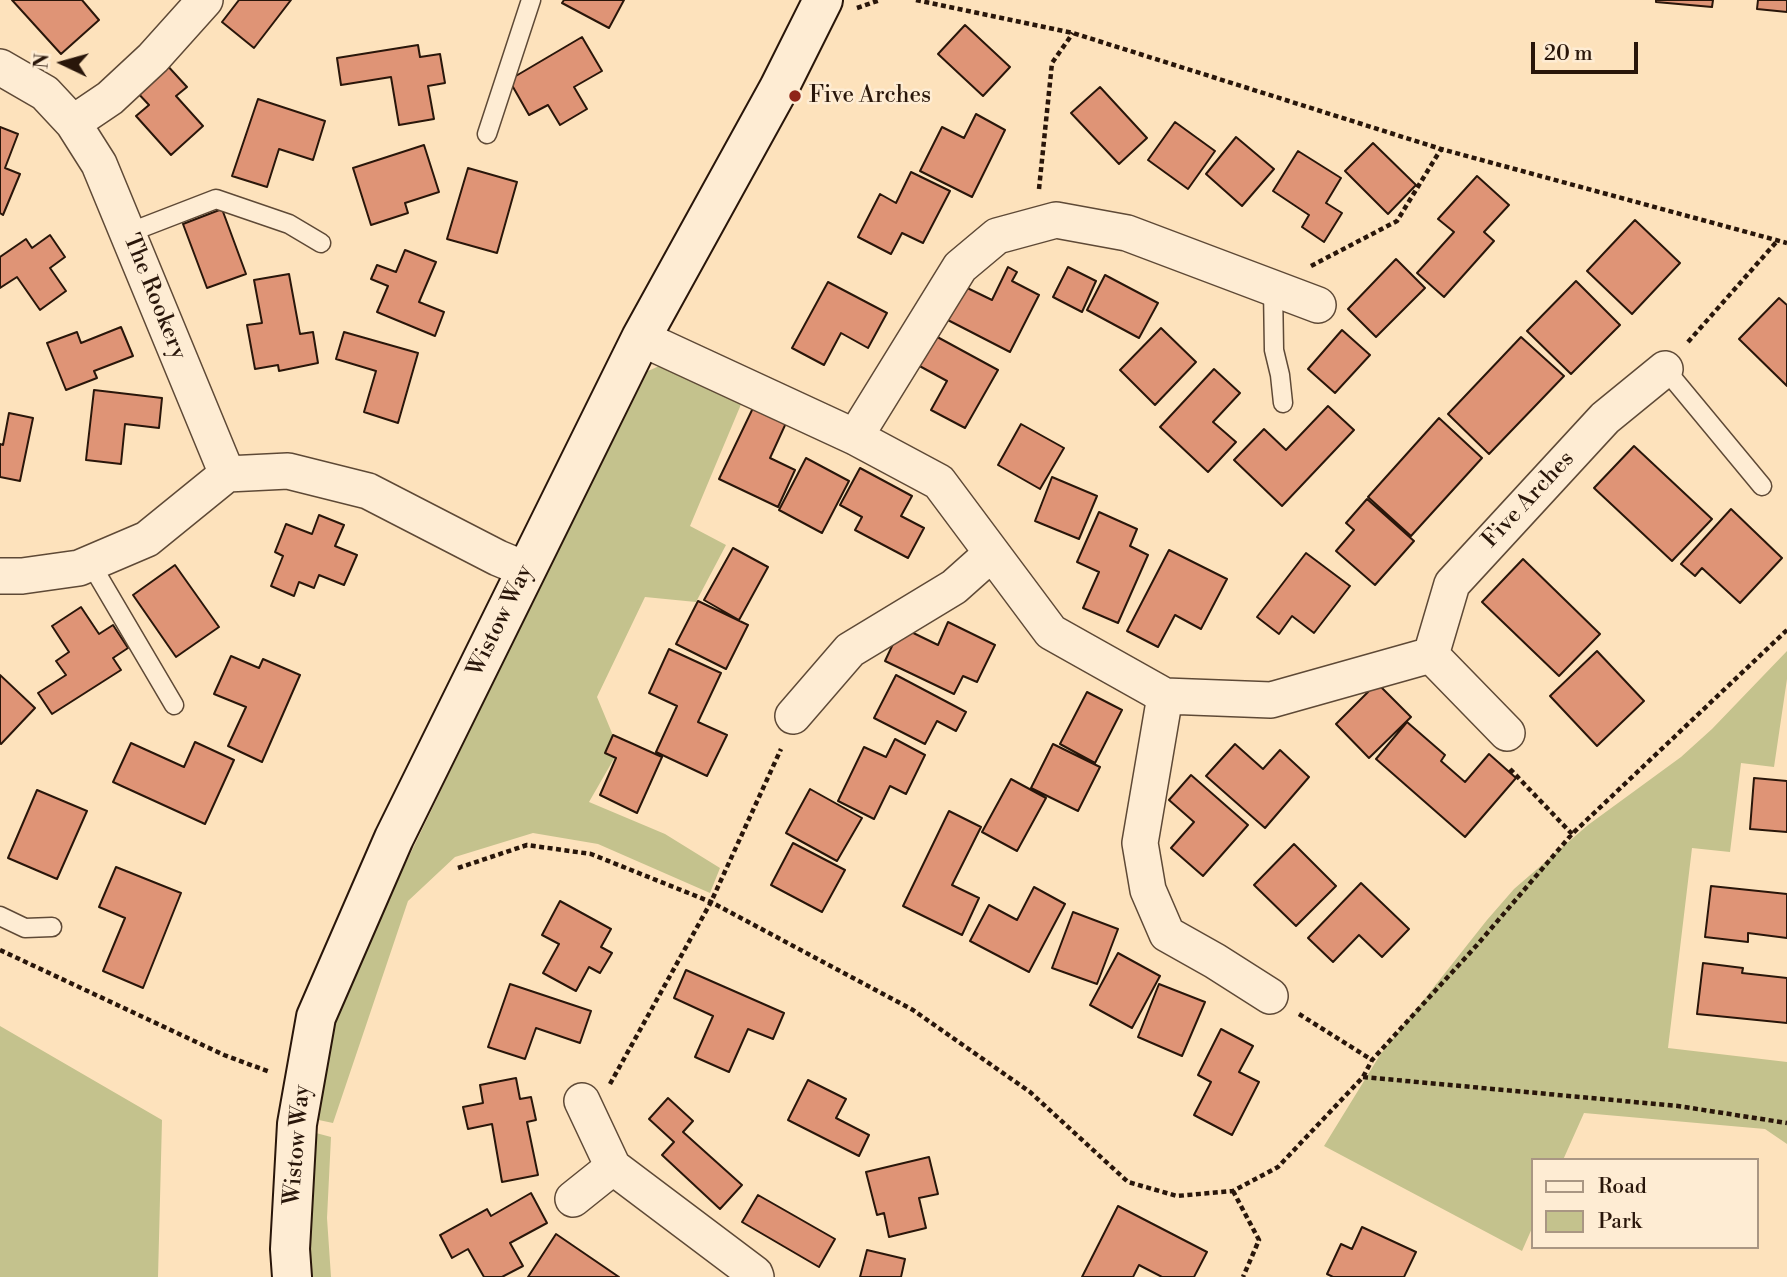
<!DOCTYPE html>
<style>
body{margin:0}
#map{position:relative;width:1787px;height:1277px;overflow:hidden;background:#fde2bc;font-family:"Libre Bodoni",serif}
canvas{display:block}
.legend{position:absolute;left:1531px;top:1158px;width:228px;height:91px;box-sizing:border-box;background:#feecd3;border:2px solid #a99683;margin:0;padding:9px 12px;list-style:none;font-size:21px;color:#29160a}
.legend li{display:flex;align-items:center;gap:14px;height:35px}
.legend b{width:35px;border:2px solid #a99683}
.north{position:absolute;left:28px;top:28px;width:70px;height:70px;-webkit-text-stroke:5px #feecd3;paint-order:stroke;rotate:275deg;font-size:19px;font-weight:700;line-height:28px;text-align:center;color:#29160a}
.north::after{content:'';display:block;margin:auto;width:24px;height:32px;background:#29160a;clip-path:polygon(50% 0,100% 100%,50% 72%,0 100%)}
.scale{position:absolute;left:1531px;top:42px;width:107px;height:32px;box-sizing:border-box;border:4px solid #29160a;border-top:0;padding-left:9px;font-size:21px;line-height:24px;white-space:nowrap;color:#29160a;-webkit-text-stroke:5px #feecd3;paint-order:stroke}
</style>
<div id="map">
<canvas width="1787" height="1277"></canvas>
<ul class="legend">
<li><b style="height:9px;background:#feecd3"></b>Road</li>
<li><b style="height:19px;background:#c4c28d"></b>Park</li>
</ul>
<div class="north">N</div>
<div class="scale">20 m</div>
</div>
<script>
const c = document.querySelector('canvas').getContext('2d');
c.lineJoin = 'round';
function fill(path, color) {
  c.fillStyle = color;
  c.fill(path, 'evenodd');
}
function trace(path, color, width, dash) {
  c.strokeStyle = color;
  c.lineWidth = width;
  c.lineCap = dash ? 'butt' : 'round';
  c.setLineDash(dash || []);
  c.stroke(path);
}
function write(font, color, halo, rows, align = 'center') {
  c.font = font + ' "Libre Bodoni",serif';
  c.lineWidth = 5;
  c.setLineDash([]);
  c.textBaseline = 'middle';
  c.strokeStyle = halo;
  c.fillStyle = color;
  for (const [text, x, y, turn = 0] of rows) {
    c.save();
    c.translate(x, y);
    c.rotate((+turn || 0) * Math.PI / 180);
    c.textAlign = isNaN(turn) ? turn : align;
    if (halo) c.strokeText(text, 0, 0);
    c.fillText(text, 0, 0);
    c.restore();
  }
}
const green = new Path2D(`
 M666 363 742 402 690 526 726 545 696 602 645 597 597 697 619 750 589 802 665 834 720 868 710 893 598 844 533 833 455 857 408 901 333 1123 314 1119 335 1022 371 935 533 600 648 371Z
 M1787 651V679L1774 767 1741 763 1730 852 1692 848 1668 1048 1787 1062V1144L1765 1129 1584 1113 1563 1160H1533V1226L1522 1251 1324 1146 1380 1055 1487 920 1514 889 1588 825 1681 757 1712 729Z
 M0 1026 162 1120 158 1277H0Z
 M316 1133 331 1137 327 1218 331 1277H306V1235Z`);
const building = new Path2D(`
 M12 0H82L99 20 61 54Z
 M239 0H291L254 48 222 22Z
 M564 0H624L609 28 562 3Z
 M1656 0H1713L1712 7 1656 2Z
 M1758 0H1787V12L1757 9Z
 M965 25 1010 67 983 96 938 54Z
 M582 37 602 71 574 87 587 109 560 125 548 105 529 115 509 80Z
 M418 45 420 57 440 54 445 83 428 86 434 119 399 125 391 77 341 85 337 58Z
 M165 63 187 87 176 96 203 126 171 155 136 116 149 105 135 90Z
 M1100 87 1147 138 1119 164 1071 113Z
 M258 99 325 121 313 160 279 149 267 187 232 176Z
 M976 114 1005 130 972 197 920 171 942 127 964 138Z
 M1175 122 1215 151 1188 189 1148 160Z
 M0 127 18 134 5 168 20 174 3 215 0 213Z
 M1236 137 1274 169 1242 206 1206 174Z
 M1373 143 1416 185 1388 214 1345 171Z
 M424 145 439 192 405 203 408 213 371 225 353 168Z
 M1298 151 1341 178 1326 203 1342 213 1324 242 1302 227 1309 215 1273 191Z
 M468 168 517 182 497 253 447 239Z
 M911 172 950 191 923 243 902 233 891 254 858 237 880 194 896 203Z
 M1477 176 1509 205 1484 232 1494 241 1444 297 1417 273 1454 232 1438 219Z
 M222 209 246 274 207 288 183 224Z
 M1635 220 1680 263 1632 314 1587 271Z
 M50 235 65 257 50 268 66 291 40 310 17 277 0 288V257L26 239 32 248Z
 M405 250 436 262 419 302 444 312 435 336 377 312 388 286 371 279 377 265 396 272Z
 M1396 259 1425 288 1376 337 1348 309Z
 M1008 267 1017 272 1012 281 1039 295 1010 352 940 316 957 283 992 300Z
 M1068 267 1096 281 1082 312 1053 297Z
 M289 274 300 334 313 332 318 363 279 371 278 365 255 369 247 325 262 323 254 280Z
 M1105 275 1158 303 1139 338 1087 310Z
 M1576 281 1620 325 1571 374 1527 331Z
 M828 282 887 313 868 348 841 333 824 365 792 348Z
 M1779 298 1787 305V386L1739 339Z
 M121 327 133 356 94 371 97 378 66 390 47 343 77 332 81 343Z
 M1161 328 1196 362 1155 405 1120 370Z
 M1342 330 1370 355 1335 393 1308 369Z
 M344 332 418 353 398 423 364 412 376 371 336 359Z
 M930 333 998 370 965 428 931 410 947 381 914 363Z
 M1521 337 1564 376 1489 454 1448 414Z
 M1214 369 1240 393 1213 422 1236 442 1208 472 1160 427Z
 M94 390 162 398 159 428 125 424 121 464 86 460Z
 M1328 406 1354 430 1282 506 1234 460 1264 429 1286 450Z
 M753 408 786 423 770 458 795 470 778 507 719 479Z
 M9 413 33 418 20 481 0 477V444L3 445Z
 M1439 418 1482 458 1411 536 1368 497Z
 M1021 424 1064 448 1040 489 998 465Z
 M1634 446 1712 519 1672 561 1594 488Z
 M806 458 849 481 822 533 779 510Z
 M860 468 912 496 901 516 924 528 908 558 855 530 862 517 840 505Z
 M1052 477 1097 496 1079 539 1035 521Z
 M1367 499 1414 541 1375 585 1336 551 1354 530 1346 523Z
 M1731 509 1782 558 1740 603 1702 568 1695 576 1681 564Z
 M1099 512 1137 529 1130 546 1148 555 1118 623 1083 608 1099 572 1077 562Z
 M319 515 344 525 335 546 357 555 344 585 319 575 314 588 299 582 294 596 271 586 283 556 275 552 286 524 312 534Z
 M733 548 768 567 739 620 704 600Z
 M1169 550 1227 579 1201 629 1175 615 1158 647 1127 631Z
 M1306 553 1350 586 1314 633 1292 616 1279 634 1257 617Z
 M1523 559 1600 634 1559 676 1482 602Z
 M175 565 219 627 176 657 133 595Z
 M698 601 748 625 726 669 676 644Z
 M81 607 99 634 113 625 128 648 113 658 121 670 52 714 38 693 66 675 56 661 69 652 52 626Z
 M948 622 995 645 977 682 963 676 954 694 885 661 901 627 938 645Z
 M669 649 721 673 698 722 727 735 707 776 656 752 677 706 649 693Z
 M1597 651 1644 701 1597 746 1550 696Z
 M231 656 259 668 263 659 300 675 262 762 228 746 246 707 214 694Z
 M0 675 35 708 1 744 0 743Z
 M896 675 966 712 956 731 937 721 925 744 874 718Z
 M1377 683 1411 717 1369 758 1336 724Z
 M1087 692 1122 710 1095 763 1060 744Z
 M1407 722 1445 755 1441 761 1465 782 1489 754 1516 778 1465 837 1376 759Z
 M613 735 662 757 637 813 600 795 616 758 605 753Z
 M895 739 925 755 906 794 890 786 874 819 838 801 864 747 886 757Z
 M195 742 234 760 205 824 113 782 131 743 184 767Z
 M1053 744 1100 767 1078 811 1031 788Z
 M1235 744 1263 769 1280 750 1309 777 1265 828 1206 776Z
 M1191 775 1248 825 1203 876 1171 848 1194 822 1169 800Z
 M1754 778 1787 781V832L1750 829Z
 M1011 779 1046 798 1017 851 982 832Z
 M810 789 862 818 837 861 786 833Z
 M37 790 87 811 57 879 8 858Z
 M949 811 981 827 952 885 979 898 962 935 903 906Z
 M793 843 845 870 822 912 771 885Z
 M1294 844 1336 886 1296 926 1254 885Z
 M116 867 181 893 143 988 103 971 125 918 99 907Z
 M1361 883 1409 929 1382 957 1359 935 1333 962 1308 938Z
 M1711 886 1787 894V938L1748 933V942L1705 937Z
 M1034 887 1065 904 1029 972 970 941 989 905 1017 920Z
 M560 901 611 929 601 947 612 953 600 973 589 967 576 991 543 973 559 944 542 935Z
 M1073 912 1118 929 1097 984 1052 968Z
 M1118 953 1160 976 1132 1028 1090 1005Z
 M1703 963 1743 968 1742 973 1787 978V1023L1697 1014Z
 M686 970 784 1013 773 1039 748 1029 729 1072 695 1057 713 1016 674 998Z
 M510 984 591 1011 580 1043 536 1028 525 1059 488 1047Z
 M1159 984 1205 1002 1182 1056 1138 1037Z
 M1221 1029 1253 1046 1239 1072 1259 1082 1232 1135 1194 1115 1211 1082 1198 1075Z
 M516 1078 520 1099 531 1097 536 1120 527 1122 538 1175 502 1182 492 1124 468 1129 463 1107 483 1103 480 1085Z
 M808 1080 846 1099 836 1118 869 1135 859 1156 788 1120Z
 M668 1098 693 1121 683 1132 742 1185 720 1209 662 1155 674 1142 649 1119Z
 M929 1157 938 1194 919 1198 926 1228 889 1237 884 1213 877 1215 866 1172Z
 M531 1193 547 1223 510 1243 523 1266 502 1277H484L468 1249 452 1258 440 1235 487 1209 491 1216Z
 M758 1195 835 1239 819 1267 742 1222Z
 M1118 1206 1207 1252 1194 1277H1162L1139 1265 1133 1277H1082Z
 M1362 1227 1416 1252 1404 1277H1333L1327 1274 1341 1244 1352 1249Z
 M556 1234 619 1277H528Z
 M867 1250 905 1259 901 1277H860Z`);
const path = new Path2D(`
 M916 0 1073 33 1441 149 1787 243
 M857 8 880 0
 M1039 189 1052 63 1073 33
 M1311 266 1397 221 1441 149
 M1688 342 1778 240
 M1510 769 1572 834
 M458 868 527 845 591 854 711 902 913 1010 1030 1092 1128 1182 1177 1196 1233 1191 1278 1167 1363 1077 1372 1060 1477 945 1572 834 1787 630
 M0 950 224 1055 270 1072
 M1299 1014 1372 1060
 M1363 1077 1678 1106 1787 1123
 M610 1084 711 902 781 749
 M1233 1191 1259 1240 1243 1277`);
const lane = new Path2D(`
 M487 134 531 0
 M128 233 216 199 289 224 321 243
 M1273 288 1274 350 1280 375 1283 403
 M1665 369 1762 486
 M91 564 174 705
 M0 916 25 928 52 927`);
const street = new Path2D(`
 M205 0 153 58 110 98 73 123 99 164 227 474
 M0 67 45 93 73 123
 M641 338 855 437 939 482 1051 632 1165 696 1271 700 1431 655 1452 584 1605 418 1665 369
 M855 437 960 267 997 236 1056 220 1127 233 1318 305
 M0 576H22L79 568 147 539 227 474 288 471 368 491 498 558 527 570
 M1431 655 1507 733
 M1165 696 1140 843 1148 890 1167 934 1215 961 1270 996
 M793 716 850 650 954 587 991 554
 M582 1101 613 1167 755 1274 756 1277
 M573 1199 613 1167`);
const secondary = new Path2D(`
 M292 1277 290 1249 297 1124 316 1017 394 838 641 338 779 88 823 0`);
const markers = [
 [795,96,7,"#8f2418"]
];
const poiNames = [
 ["Five Arches",809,96]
];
const streetNames = [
 ["The Rookery",154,297,68],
 ["Five Arches",1529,500,-47],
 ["Wistow Way",501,621,-64],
 ["Wistow Way",298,1145,-85]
];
fill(green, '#c4c28d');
fill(building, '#df9476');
trace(building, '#29160a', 2);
trace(lane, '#5e4936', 21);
trace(street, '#5e4936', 38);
trace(secondary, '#29160a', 42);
trace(path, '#29160a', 4.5, [5, 3.5]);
trace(lane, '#feecd3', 18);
trace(street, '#feecd3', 35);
trace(secondary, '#feecd3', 38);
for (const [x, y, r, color] of markers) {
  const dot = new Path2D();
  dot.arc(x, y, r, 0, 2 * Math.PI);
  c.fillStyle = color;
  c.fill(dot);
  trace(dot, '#feecd3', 2.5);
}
write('23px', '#29160a', '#feecd3', poiNames, 'left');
write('23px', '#29160a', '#feecd3', streetNames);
</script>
